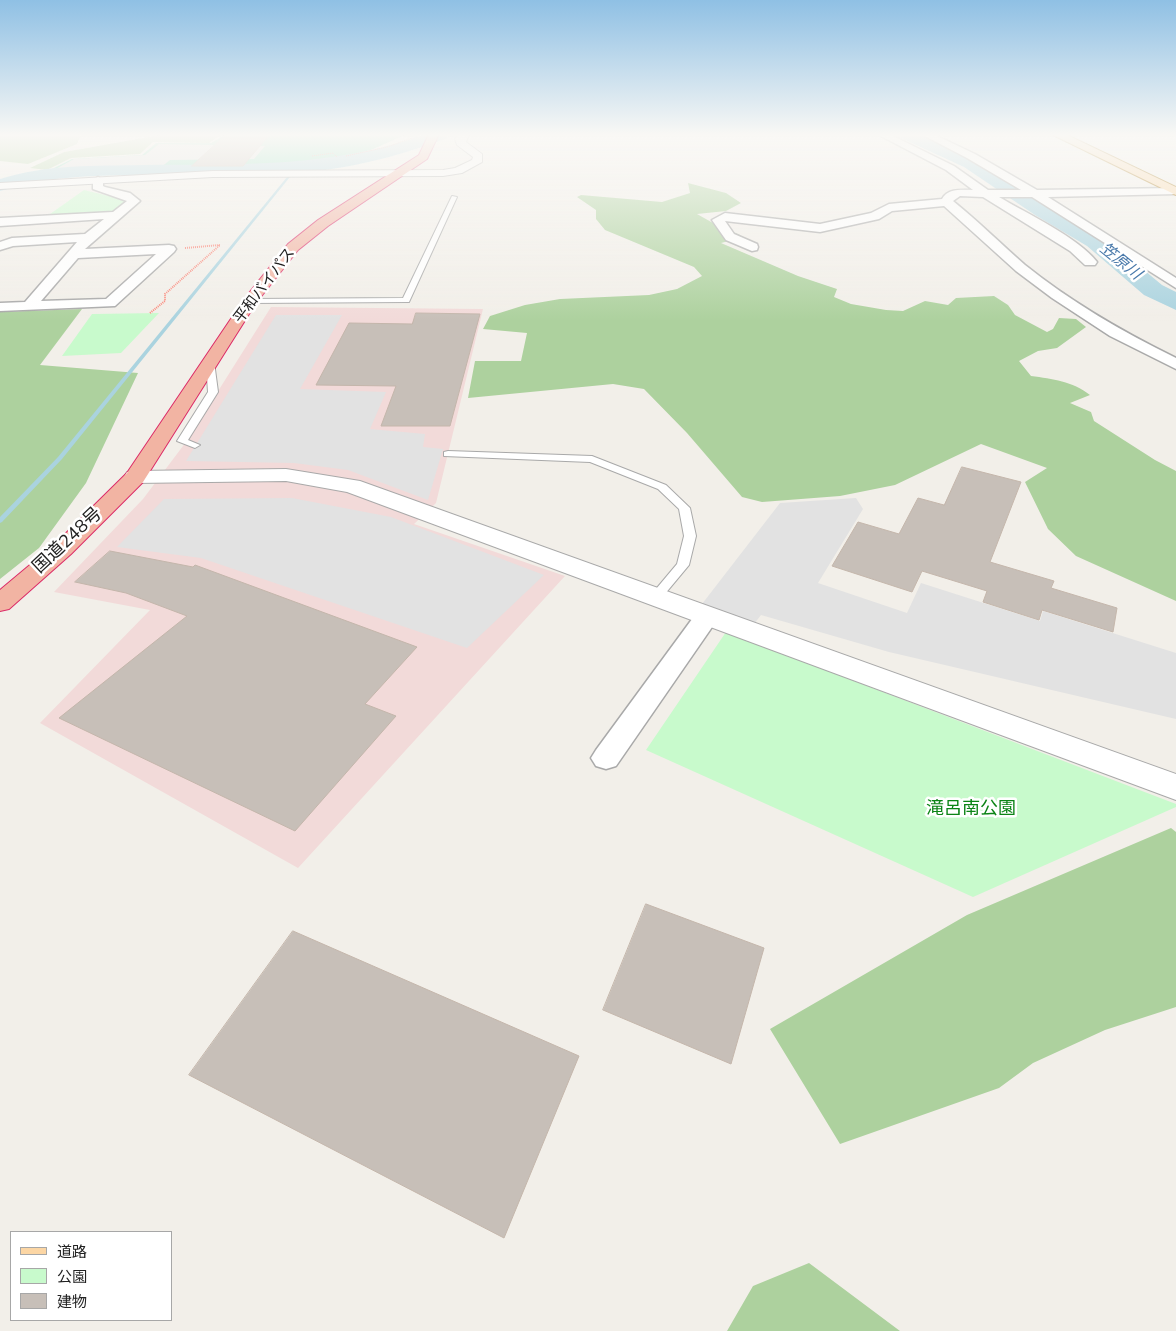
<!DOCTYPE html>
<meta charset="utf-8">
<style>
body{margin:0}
#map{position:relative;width:1176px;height:1331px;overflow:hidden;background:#f2efe9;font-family:"Nunito Sans","Noto Sans JP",sans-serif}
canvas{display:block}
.legend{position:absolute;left:10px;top:1231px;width:162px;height:90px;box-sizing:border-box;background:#fff;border:1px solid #a7a7a7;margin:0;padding:6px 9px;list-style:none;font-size:15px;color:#222}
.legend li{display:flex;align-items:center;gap:10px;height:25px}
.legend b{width:25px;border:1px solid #a7a7a7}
</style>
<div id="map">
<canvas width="1176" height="1331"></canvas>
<ul class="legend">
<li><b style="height:6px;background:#fcd6a4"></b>道路</li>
<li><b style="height:14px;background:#c8facc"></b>公園</li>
<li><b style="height:14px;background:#c7bfb8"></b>建物</li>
</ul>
</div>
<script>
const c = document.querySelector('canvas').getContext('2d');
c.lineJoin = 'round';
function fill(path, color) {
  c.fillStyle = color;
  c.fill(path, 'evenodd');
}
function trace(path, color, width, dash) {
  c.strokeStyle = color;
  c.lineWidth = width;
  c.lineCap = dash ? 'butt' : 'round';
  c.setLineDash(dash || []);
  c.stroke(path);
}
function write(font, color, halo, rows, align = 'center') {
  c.font = font + ' "Nunito Sans","Noto Sans JP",sans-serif';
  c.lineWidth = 5;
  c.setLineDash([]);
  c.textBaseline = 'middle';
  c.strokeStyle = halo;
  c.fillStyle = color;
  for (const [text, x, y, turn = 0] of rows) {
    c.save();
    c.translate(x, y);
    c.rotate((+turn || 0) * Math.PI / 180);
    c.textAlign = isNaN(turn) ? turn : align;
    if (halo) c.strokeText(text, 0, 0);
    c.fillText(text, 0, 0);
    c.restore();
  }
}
const commercial = new Path2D(`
 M271 307 483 309 436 503 414 524 565 576 298 868 40 723 150 610 54 592 143 499 186 442Z`);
const forest = new Path2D(`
 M0 134H81L77 144 28 164 0 161Z
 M166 134H222L209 143 153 142 140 154 71 158 47 170 30 168 64 152Z
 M688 183 726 193 741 203 726 211 697 214 713 223 740 235V238L721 243 798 276 837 289 834 297 851 304 886 310 903 311 925 301 948 305 956 298 994 296 1008 305 1015 315 1047 332 1053 329 1059 318 1076 319 1086 327 1057 348 1038 351 1019 361 1031 376C1053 379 1072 381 1090 395L1070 403 1091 412 1094 421 1155 460 1176 471V601L1076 556 1048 529 1025 482 1047 468 981 444 895 485 840 496 762 502 742 497 687 433 644 389 613 384 468 398 475 361H521L527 333 483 329 490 316 525 305 560 299 649 295 677 289 702 276 694 267 605 230 596 219V210L577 197 581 195 662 202 690 193Z
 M82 309 40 365 138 373 86 483 39 548 0 579V312Z
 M1171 828 1176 832V1007L1105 1030 1033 1063 999 1088 840 1144 770 1029 967 915Z
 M809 1263 900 1331H727L753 1286Z`);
const park = new Path2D(`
 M84 190 126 200 111 213 57 217 50 214Z
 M159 313 121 353 62 356 92 314Z
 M726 632 1176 804V807L973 897 646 750Z`);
const pitch = new Path2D(`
 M226 134H407L371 150 331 160 242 168 44 173 72 159 142 155 156 143H211Z`);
const parking = new Path2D(`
 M159 144 265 146 254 159 170 160 160 168 50 172 74 159 145 155Z
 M276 315H342L300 389 386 392 370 429 425 434 423 447 443 449 428 500 348 470 294 463 186 461Z
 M292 498 391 517 544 575 467 648 201 558 117 547 164 499Z
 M856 498 863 509 818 583 907 613 921 583 1040 621 1043 611 1176 653V719L889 652 761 615 754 624 702 604 780 503Z`);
const stream = new Path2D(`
 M296 166 298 167 62 459 2 522 0 523V517L58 457Z`);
const river = new Path2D(`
 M425 134H449L447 138C395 158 343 170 288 174 209 179 127 170 48 180 31 182 16 187 0 191V179C47 164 95 166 143 165 238 164 334 168 425 134Z
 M899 134H922L976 159 1049 207 1103 236 1162 285 1176 292V310L1144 295 1087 246 1035 215 964 167 901 138Z`);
const building = new Path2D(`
 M227 134H270L243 166H192Z
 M416 313 480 314 450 426H381L396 386 316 385 349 323 412 324Z
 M962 467 1021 482 990 562 1054 581 1051 588 1117 608 1113 632 1042 610 1039 620 983 602 987 591 922 571 912 592 832 566 858 522 899 534 918 498 944 505Z
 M110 551 193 567 195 565 417 647 365 704 396 716 295 831 59 718 187 616 126 593 75 582Z
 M646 904 764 948 731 1064 603 1010Z
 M293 931 579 1056 504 1238 189 1075Z`);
const pathFar1 = new Path2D(`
 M312 156 333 153 337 157
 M346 156 387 147 412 138`);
const path = new Path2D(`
 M150 313 165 301V294L220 245 185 248`);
const service = new Path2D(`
 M452 196 457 197 409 302 250 303 246 301 250 299 403 298Z
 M210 359 214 362 218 392 188 440 200 445 195 448 177 441 208 392 206 362Z
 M448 451 592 456 666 485 690 508 696 536 689 565 659 601H651L649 598 651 595 677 564 684 536 679 509 658 489 590 462 444 456V452Z`);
const minor = new Path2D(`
 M877 134H889L954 166 988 190H1021L967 158 921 134H933L975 154 1037 190 1176 188V194L1048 197 1176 278V288L1032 197H999C1026 213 1079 238 1097 262L1095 265H1085L1070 251 983 197 960 196 953 201C978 221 1001 244 1025 265 1071 302 1123 332 1176 358V369L1110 336 1052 298 1016 271 944 206 892 211 879 219 820 232 725 221 734 234 757 244 758 247 757 250 752 251 726 240 712 220 725 213 820 224 871 213 889 204 942 199C948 188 962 190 973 190L946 170Z
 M98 177 103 180V186L105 187 130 193 140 201 85 249 169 245 174 246 176 249 174 252 115 306 0 311V303L25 302 77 242 13 246 0 250V242L12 238 85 234 104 219 0 226V218L113 212 127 201 93 189V180ZM156 254 106 299 41 301 78 258Z
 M707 609 716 611 719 617 616 766 606 769 596 766 591 758 596 750 698 611Z`);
const tertiary = new Path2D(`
 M458 134H469L466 142 482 154V162L462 173 443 176 213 177 0 189V183L213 171 443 170 455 168 472 160 473 157 457 145 455 139Z
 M286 469 360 481 1176 774V800L347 492 286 481 135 483 127 482 124 477 127 472 135 471Z`);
const primary = new Path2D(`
 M1051 134H1065L1176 187V195Z`);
const trunk = new Path2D(`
 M429 134H439L427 159 328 226 298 250 256 303 143 482 71 554 9 609 0 611V590L55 544 127 473 245 298 288 244 318 220 419 155Z`);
const farStreetnames = [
 ["平和バイパス",265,286,-53]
];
const farWaternames = [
 ["笠原川",1120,262,39]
];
const streetNames = [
 ["国道248号",68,541,-43]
];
const parkNames = [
 ["滝呂南公園",971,810]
];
fill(commercial, '#f2dad9');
fill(forest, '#add19e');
fill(park, '#c8facc');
fill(pitch, '#88e0be');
fill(parking, '#e2e2e2');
fill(stream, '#aad3df');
fill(river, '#aad3df');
fill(building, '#c7bfb8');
trace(building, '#c4b6ab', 1);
trace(service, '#a9a9a9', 2);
trace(minor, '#a9a9a9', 3);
trace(tertiary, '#a9a9a9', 2);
trace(primary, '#a06b00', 2);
trace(trunk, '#dc2a67', 2);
trace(pathFar1, '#fa8072', 1, [1, 1]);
trace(path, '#fa8072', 2, [1, 1]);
fill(service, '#fff');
fill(minor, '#fff');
fill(tertiary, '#fff');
fill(primary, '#fcd6a4');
fill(trunk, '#f2b4a3');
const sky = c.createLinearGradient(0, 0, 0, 321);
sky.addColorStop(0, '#8fc0e4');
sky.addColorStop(0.42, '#f9f8f5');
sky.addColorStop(1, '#f9f8f500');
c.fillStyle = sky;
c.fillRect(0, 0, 1176, 321);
write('15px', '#222', '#fff', farStreetnames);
write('italic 16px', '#4a7aab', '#fff', farWaternames);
write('18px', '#222', '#fff', streetNames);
write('18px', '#0c8416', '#fff', parkNames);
</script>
